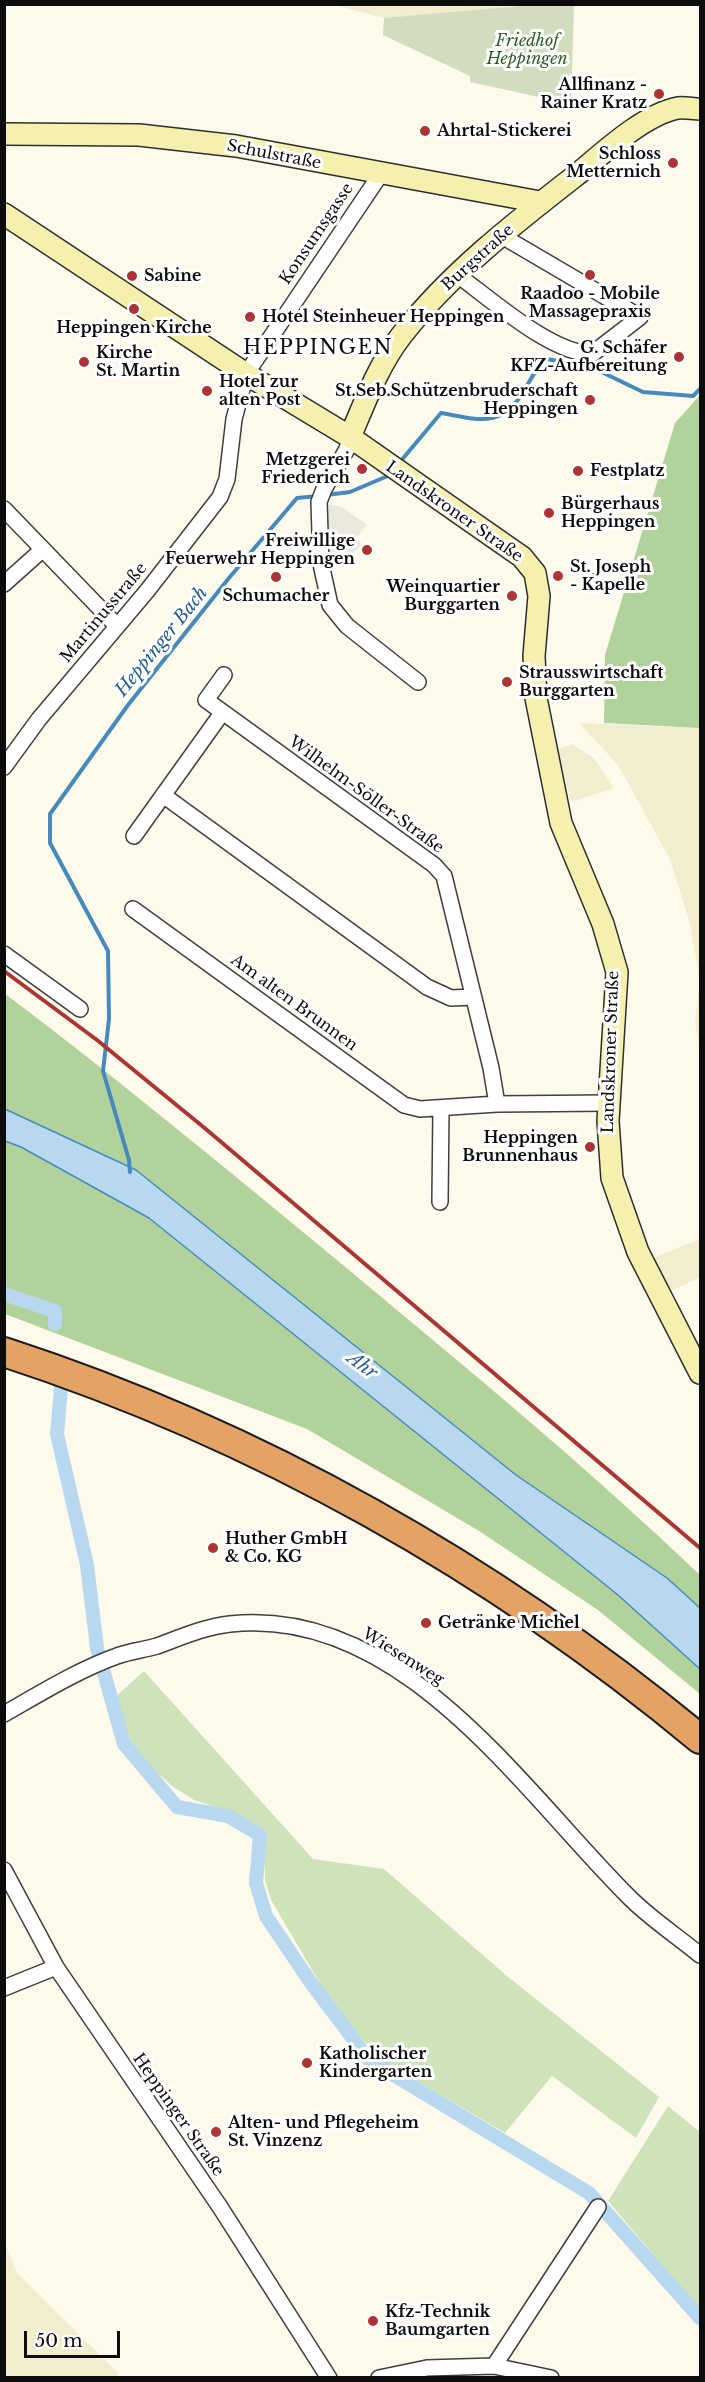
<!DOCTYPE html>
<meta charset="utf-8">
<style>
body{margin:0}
#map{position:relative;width:705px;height:2382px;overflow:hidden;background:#fdfaec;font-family:"Libre Baskerville",serif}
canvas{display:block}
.frame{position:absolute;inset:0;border:6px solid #0c0c0c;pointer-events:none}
.scale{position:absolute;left:24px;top:2331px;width:96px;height:27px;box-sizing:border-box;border:3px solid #0c0c0c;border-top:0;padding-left:8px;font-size:18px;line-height:21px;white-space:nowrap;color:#0c0c0c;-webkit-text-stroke:4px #fff;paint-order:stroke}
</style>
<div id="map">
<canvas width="705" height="2382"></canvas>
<div class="frame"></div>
<div class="scale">50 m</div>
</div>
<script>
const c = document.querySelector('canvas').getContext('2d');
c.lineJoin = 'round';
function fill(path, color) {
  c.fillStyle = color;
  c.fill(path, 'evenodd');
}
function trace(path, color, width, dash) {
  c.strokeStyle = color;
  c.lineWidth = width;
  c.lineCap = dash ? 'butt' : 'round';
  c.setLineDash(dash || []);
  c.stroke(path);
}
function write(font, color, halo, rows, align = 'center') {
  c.font = font + ' "Libre Baskerville",serif';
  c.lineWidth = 6;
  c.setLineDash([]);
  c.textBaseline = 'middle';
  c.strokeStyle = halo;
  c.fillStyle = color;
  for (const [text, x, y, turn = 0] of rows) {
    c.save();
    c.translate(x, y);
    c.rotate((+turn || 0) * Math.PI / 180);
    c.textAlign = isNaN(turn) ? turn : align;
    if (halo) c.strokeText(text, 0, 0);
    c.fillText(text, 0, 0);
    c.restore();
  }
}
const farmland = new Path2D(`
 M334 5H523L475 11 384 18Z
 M579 723 700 728V1053L695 1022 700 982 690 924 670 859 618 765Z
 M572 744 594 758 614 788 571 802 557 750Z
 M700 1239V1277L671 1291 654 1257Z
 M4 2241 17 2273 119 2374 115 2378 5 2377Z`);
const green = new Path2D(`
 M144 1671 313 1859 384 1869 507 1976 659 2097 636 2138 552 2076 505 2133 383 2061 338 2014 271 1900 265 1880 264 1831 232 1812 194 1800 172 1786 135 1752 114 1698Z
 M668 2106 700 2132V2310L608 2201Z`);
const forest = new Path2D(`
 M700 395V728L604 723 605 655 675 423Z
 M4 993C122 1082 235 1176 349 1270 468 1369 588 1468 700 1575V1608L667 1578 516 1475 136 1170 5 1109Z
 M4 1141 21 1147 149 1218 618 1595 700 1669V1694L598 1610 479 1531 307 1429 5 1314Z`);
const cemetery = new Path2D(`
 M542 4 574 5 571 104 470 82V76L383 35 384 18Z`);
const plaza = new Path2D(`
 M319 502 342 507 367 525 356 538 361 544 346 562H340L336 567 321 564Z`);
const water = new Path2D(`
 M5 1109 136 1170 516 1475 667 1578 700 1608V1669L618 1595 149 1218 21 1147 5 1141Z`);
const stream = new Path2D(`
 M400 462 441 413C480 420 502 429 525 389 532 378 536 367 547 359L591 367 643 392 693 396 700 389
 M326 495 350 492 390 475
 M130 1172 129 1160 103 1071 109 1019 108 951 50 843V814L128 705 229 578 297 498 318 496`);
const canal = new Path2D(`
 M4 1294 55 1311V1324
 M61 1387 57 1434 87 1565 97 1648 124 1744 177 1807 228 1816 260 1835 256 1883 266 1916 311 1983 369 2060 589 2193 700 2318`);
const street = new Path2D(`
 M456 274C491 299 550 353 592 354L640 317 502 236
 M350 437 347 449 324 489 319 502 321 564 330 605 347 626 418 682
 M4 509 117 626
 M4 584 42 550
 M224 675 206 700 434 865 444 876 491 1068 497 1104
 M4 767 39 719 147 591 220 497 227 479 234 419 246 374 380 175
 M163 795 427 987 451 998 472 997
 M134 836 222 713
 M133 909 404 1105 420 1109 497 1104 609 1103
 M4 954 80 1009
 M440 1202 441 1108
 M4 1714C41 1693 78 1670 117 1656 130 1651 144 1650 157 1646 182 1637 204 1627 230 1624 402 1605 523 1792 630 1898 651 1919 677 1936 700 1955
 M4 1870 56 1967 220 2207 329 2378
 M4 1988 56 1967
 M494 2366 598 2207
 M379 2378 427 2368 494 2366 551 2378`);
const secondary = new Path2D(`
 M4 134 139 135 236 146 540 202
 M4 214 246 374 350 437 522 557 535 573 539 596 534 656 536 698 561 823 603 924 617 972 608 1121 612 1178 638 1252 700 1373
 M350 437C365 402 378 366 401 336 451 272 516 222 579 173 604 152 645 114 678 108 685 107 693 109 700 109`);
const highway = new Path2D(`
 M4 1352C259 1435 495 1569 700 1739`);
const rail = new Path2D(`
 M4 971 97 1040 207 1130 700 1548`);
const markers = [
 [659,94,6,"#ac3435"],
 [425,131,6,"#ac3435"],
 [673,163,6,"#ac3435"],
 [590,275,6,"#ac3435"],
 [132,276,6,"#ac3435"],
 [134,309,6,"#ac3435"],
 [250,317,6,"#ac3435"],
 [679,357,6,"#ac3435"],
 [84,362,6,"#ac3435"],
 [207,391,6,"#ac3435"],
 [590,400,6,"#ac3435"],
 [362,469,6,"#ac3435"],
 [578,471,6,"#ac3435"],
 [549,513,6,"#ac3435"],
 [367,550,6,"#ac3435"],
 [558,576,6,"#ac3435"],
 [276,577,6,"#ac3435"],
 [512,596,6,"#ac3435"],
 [507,682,6,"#ac3435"],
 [590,1147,6,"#ac3435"],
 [213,1548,6,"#ac3435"],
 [426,1623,6,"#ac3435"],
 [307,2063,6,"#ac3435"],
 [216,2132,6,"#ac3435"],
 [373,2321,6,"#ac3435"]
];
const parkNames = [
 ["Friedhof",527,41],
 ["Heppingen",527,59]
];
const poiNames = [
 ["Allfinanz -",647,85,"right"],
 ["Rainer Kratz",647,103,"right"],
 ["Ahrtal-Stickerei",437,131],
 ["Schloss",661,154,"right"],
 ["Metternich",661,172,"right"],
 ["Sabine",144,276],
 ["Raadoo - Mobile",590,294,"center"],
 ["Massagepraxis",590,312,"center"],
 ["Hotel Steinheuer Heppingen",262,317],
 ["Heppingen Kirche",134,328,"center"],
 ["G. Schäfer",667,348,"right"],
 ["KFZ-Aufbereitung",667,366,"right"],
 ["Kirche",96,353],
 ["St. Martin",96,371],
 ["Hotel zur",219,382],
 ["alten Post",219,400],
 ["St.Seb.Schützenbruderschaft",578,391,"right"],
 ["Heppingen",578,409,"right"],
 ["Metzgerei",350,460,"right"],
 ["Friederich",350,478,"right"],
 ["Festplatz",590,471],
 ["Bürgerhaus",561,504],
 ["Heppingen",561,522],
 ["Freiwillige",355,541,"right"],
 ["Feuerwehr Heppingen",355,559,"right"],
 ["St. Joseph",570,567],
 ["- Kapelle",570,585],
 ["Weinquartier",500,587,"right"],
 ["Burggarten",500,605,"right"],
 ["Schumacher",276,596,"center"],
 ["Strausswirtschaft",519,673],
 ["Burggarten",519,691],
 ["Heppingen",578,1138,"right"],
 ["Brunnenhaus",578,1156,"right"],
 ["Huther GmbH",225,1539],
 ["& Co. KG",225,1557],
 ["Getränke Michel",438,1623],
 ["Katholischer",319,2054],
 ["Kindergarten",319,2072],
 ["Alten- und Pflegeheim",228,2123],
 ["St. Vinzenz",228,2141],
 ["Kfz-Technik",385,2312],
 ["Baumgarten",385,2330]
];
const streetNames = [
 ["Schulstraße",274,155,11],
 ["Konsumsgasse",317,234,-56],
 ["Burgstraße",478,258,-42],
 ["Landskroner Straße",454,512,35],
 ["Martinusstraße",104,613,-50],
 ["Wilhelm-Söller-Straße",366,795,36],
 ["Am alten Brunnen",294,1003,36],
 ["Landskroner Straße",611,1052,-88],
 ["Wiesenweg",403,1657,32],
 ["Heppinger Straße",178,2115,55]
];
const waterNames = [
 ["Heppinger Bach",162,642,-51],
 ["Ahr",362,1366,37]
];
const quarterNames = [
 ["HEPPINGEN",318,348]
];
fill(farmland, '#f0eecf');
fill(green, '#cee3ba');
fill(forest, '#b2d29b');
fill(cemetery, '#d2dcc0');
fill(plaza, '#ece8dd');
fill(water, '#b7d8ef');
trace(water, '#468abd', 1.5);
trace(stream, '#468abd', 4);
trace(canal, '#b7d8ef', 14);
trace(street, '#3f3f3f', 18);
trace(secondary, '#2e2e2e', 24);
trace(highway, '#1d1d1d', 32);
trace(street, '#fff', 15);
trace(secondary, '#f6f0af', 21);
trace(highway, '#e4a364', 28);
trace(rail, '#ac3435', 4);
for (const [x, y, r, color] of markers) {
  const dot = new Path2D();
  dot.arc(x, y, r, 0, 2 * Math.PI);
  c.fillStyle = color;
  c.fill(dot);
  trace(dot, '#fff', 2);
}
write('italic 16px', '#2d5c24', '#fff', parkNames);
write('bold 16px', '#0c0c0c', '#fff', poiNames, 'left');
write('16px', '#0c0c0c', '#fff', streetNames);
write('italic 18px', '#245c8f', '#fff', waterNames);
c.letterSpacing = '1.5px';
write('20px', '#0c0c0c', '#fff', quarterNames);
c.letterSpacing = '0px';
</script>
